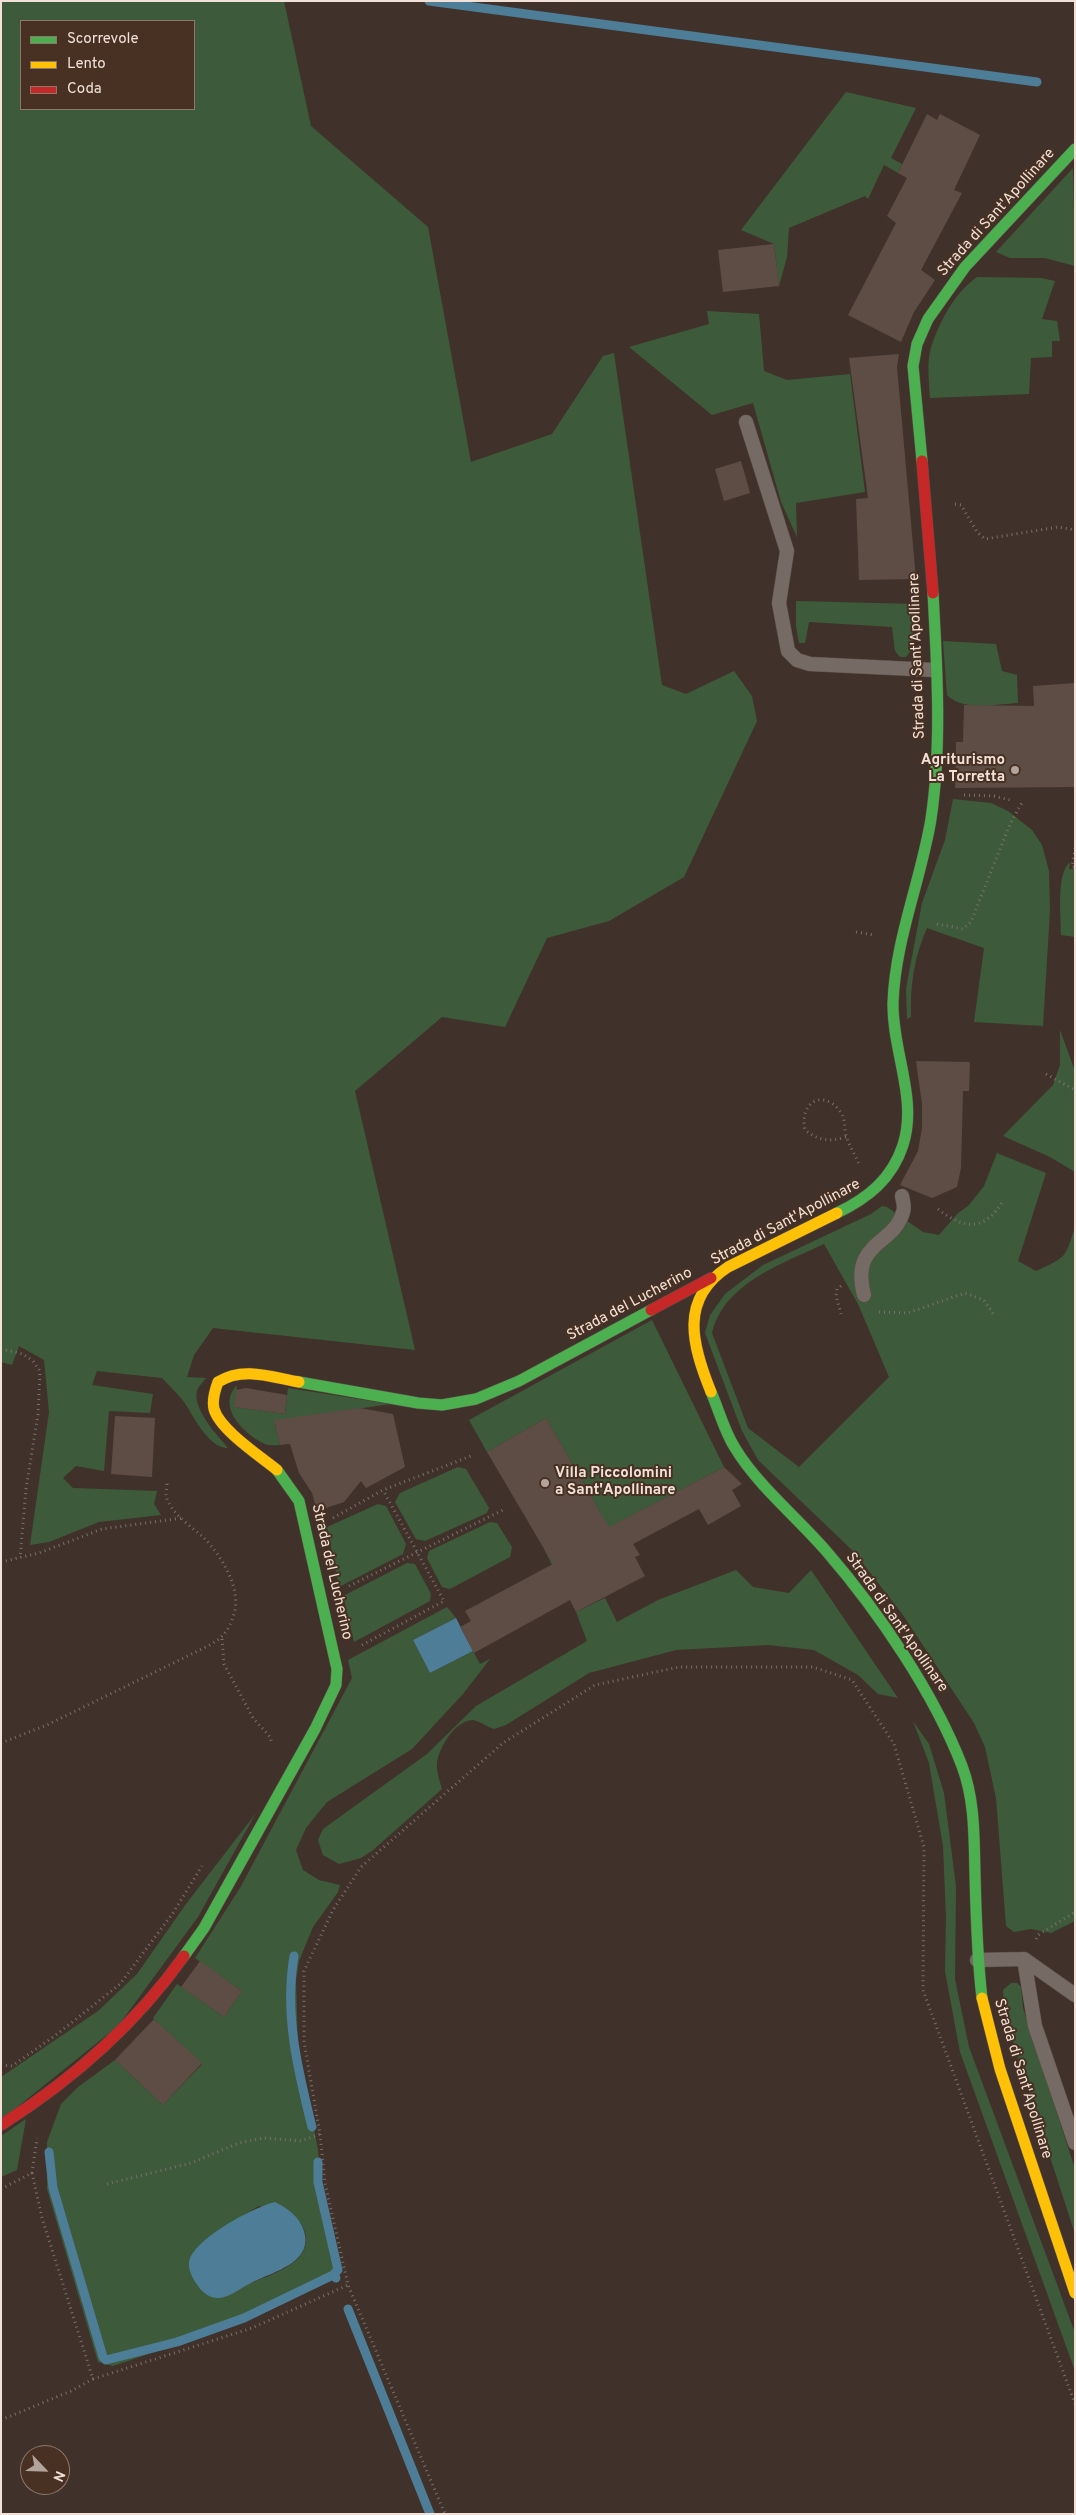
<!DOCTYPE html>
<style>
body{margin:0}
#map{position:relative;width:1076px;height:2515px;overflow:hidden;background:#40322a;font-family:Overpass,sans-serif}
canvas{display:block}
.frame{position:absolute;inset:0;border:2px solid #f1e1d8;pointer-events:none}
.legend{position:absolute;left:20px;top:20px;width:175px;height:90px;box-sizing:border-box;background:#483022;border:1px solid #8c776b;margin:0;padding:6px 9px;list-style:none;font-size:15px;color:#f1e1d8}
.legend li{display:flex;align-items:center;gap:10px;height:25px}
.legend b{width:25px;border:1px solid #8c776b}
.north{position:absolute;left:20px;top:2445px;width:50px;height:50px;box-sizing:border-box;background:#483022;border:1px solid #8c776b;border-radius:50%;rotate:114deg;font-size:14px;font-weight:700;line-height:20px;text-align:center;color:#f1e1d8}
.north::after{content:'';display:block;margin:auto;width:18px;height:22px;background:#b3a49b;clip-path:polygon(50% 0,100% 100%,50% 72%,0 100%)}
</style>
<div id="map">
<canvas width="1076" height="2515"></canvas>
<div class="frame"></div>
<ul class="legend">
<li><b style="height:6px;background:#4caf50"></b>Scorrevole</li>
<li><b style="height:6px;background:#ffc107"></b>Lento</li>
<li><b style="height:6px;background:#c62828"></b>Coda</li>
</ul>
<div class="north">N</div>
</div>
<script>
const c = document.querySelector('canvas').getContext('2d');
c.lineJoin = 'round';
function fill(path, color) {
  c.fillStyle = color;
  c.fill(path, 'evenodd');
}
function trace(path, color, width, dash) {
  c.strokeStyle = color;
  c.lineWidth = width;
  c.lineCap = dash ? 'butt' : 'round';
  c.setLineDash(dash || []);
  c.stroke(path);
}
function write(font, color, halo, rows, align = 'center') {
  c.font = font + ' Overpass,sans-serif';
  c.lineWidth = 4;
  c.setLineDash([]);
  c.textBaseline = 'middle';
  c.strokeStyle = halo;
  c.fillStyle = color;
  for (const [text, x, y, turn = 0] of rows) {
    c.save();
    c.translate(x, y);
    c.rotate((+turn || 0) * Math.PI / 180);
    c.textAlign = isNaN(turn) ? turn : align;
    if (halo) c.strokeText(text, 0, 0);
    c.fillText(text, 0, 0);
    c.restore();
  }
}
const green = new Path2D(`
 M1 1H284L311 126 428 227 471 462 552 434 603 356 614 353 662 685 686 694 734 671 752 696 757 721 684 877 609 921 547 938 505 1027 442 1017 355 1091 415 1350 213 1328 194 1355 187 1377 206 1378C203 1382 198 1387 197 1391 192 1409 218 1436 228 1448 209 1448 195 1419 186 1405 180 1395 170 1387 162 1378L97 1371 92 1385 153 1394 150 1413 109 1411 104 1471 76 1466 63 1478 73 1488 157 1491 154 1504 161 1515 99 1522 49 1542 30 1545 49 1412 44 1360 19 1346 12 1365 1 1362ZM21 21H194V109H21Z
 M846 92 916 108 891 158 902 164 898 173 884 165 868 199 865 196 789 228 787 257 779 286 774 244 741 230Z
 M1073 168 1075 266 1045 258H1010L996 252Z
 M977 277 1041 278 1055 281 1042 319 1057 321 1060 341H1052V357L1031 358 1029 394 930 398C929 383 927 365 930 351 938 324 954 293 977 277Z
 M707 311 759 314 764 371 787 380 850 374 865 492 796 503 797 537 781 502 753 403 712 415 629 347 709 324Z
 M796 601 915 604C915 621 919 643 906 657H900L895 651 892 627 809 622 805 643H799L796 626Z
 M943 641 996 644 1002 671 1017 675 1018 703C996 704 964 712 947 695Z
 M953 799 991 803 1008 811 1032 830 1042 845 1049 871 1050 910 1043 1026 974 1022 984 948 927 928C914 957 910 986 911 1017L907 1019 906 989 922 903 945 840Z
 M1070 862 1069 869H1075V937L1061 935C1061 916 1056 874 1070 862Z
 M1060 1030 1075 1071V1172L1050 1157 1003 1136 1053 1085 1060 1065Z
 M997 1153 1046 1173 1018 1261 1036 1271C1067 1257 1065 1258 1075 1227V1921L1051 1933 1031 1929 1014 1932 1006 1926 996 1798 985 1747 974 1723 903 1615 854 1552 758 1460 742 1431 705 1333 710 1315 725 1294 763 1265 871 1214 882 1206 887 1207 923 1232 939 1235 957 1214 969 1205 984 1186ZM824 1244 858 1304 889 1377 799 1467 748 1428 712 1333C724 1283 782 1264 824 1244Z
 M652 1320 724 1467 621 1521 556 1573 544 1549 602 1515 546 1418 487 1452 469 1420Z
 M237 1385 235 1407 285 1414 288 1388 391 1404 321 1414 275 1424 280 1445C275 1445 269 1446 265 1444 244 1434 216 1407 237 1385Z
 M458 1467 466 1469 489 1508 487 1513 425 1541 416 1539 395 1502 400 1493Z
 M378 1504 386 1506 406 1544 403 1554 339 1587 327 1527Z
 M490 1522 497 1523 512 1547 510 1557 450 1589 442 1587 427 1558 429 1551Z
 M407 1563 415 1564 431 1594 430 1601 354 1642 343 1596Z
 M736 1570 753 1587 789 1593 811 1570 898 1698 878 1694 858 1675 814 1650 768 1645 676 1650 589 1673 506 1725 494 1729C487 1727 478 1720 472 1720 455 1721 439 1747 437 1763 436 1772 440 1781 442 1789L373 1850 361 1858 339 1864 323 1855 318 1840 323 1829 427 1754 476 1706 587 1641 576 1612 605 1598 617 1622 658 1600Z
 M447 1607 456 1618 413 1640 430 1673 473 1651 480 1664 490 1659 463 1694 412 1749 327 1802 306 1828 296 1850 303 1870 319 1880 340 1885 338 1892 313 1927 299 1961 296 1981 298 2047 318 2150 321 2185 339 2274 331 2281 244 2322 113 2366 98 2362 47 2189V2142L61 2104 78 2087 115 2060 163 2105 202 2064 153 2018 177 1984 224 2017 242 1991 195 1958 240 1888 352 1678 348 1660ZM259 2206 301 2223C303 2228 306 2233 306 2238 308 2264 270 2275 251 2283L189 2260C206 2236 233 2221 259 2206Z
 M913 1721 929 1744 944 1793 956 1886 955 1979 969 2047 1075 2333V2371L960 2052 945 1971 946 1917 943 1846 929 1763Z
 M256 1813 198 1917 118 2026 1 2120V2077L98 2011 137 1974 186 1904Z
 M1011 1983H1017L1021 1987 1023 2008 1075 2169V2234L1005 2018 1003 1990Z
 M26 2119 17 2170 1 2177V2136Z`);
const water = new Path2D(`
 M456 1618 473 1651 430 1673 413 1640Z
 M275 2202C287 2208 300 2217 304 2231 314 2263 272 2272 251 2283 240 2288 232 2296 220 2298 211 2299 203 2293 198 2286 193 2279 188 2270 189 2262 193 2239 254 2207 275 2202Z`);
const stream = new Path2D(`
 M429 1 1037 82
 M294 1956C284 2014 298 2071 312 2127
 M49 2152 53 2188 103 2357 106 2360 177 2342 244 2318 333 2275 336 2278
 M318 2162V2182L338 2270 333 2275
 M348 2309 430 2514`);
const building = new Path2D(`
 M927 114 937 120 940 114 980 135 954 190 962 193 921 270 935 280 914 312 901 342 848 315 896 223 887 216 907 178 898 173Z
 M774 244 779 286 723 292 718 250Z
 M899 354 897 367 916 579 859 580 856 499 868 498 849 358Z
 M741 461 750 493 724 501 715 469Z
 M1075 683V787L955 788 956 742H963L964 705 1034 706 1033 686Z
 M916 1061 970 1062 969 1091H963L961 1168 957 1187 932 1198 900 1185 918 1151 922 1128V1104Z
 M246 1388 287 1395 285 1414 234 1407 236 1390Z
 M360 1408 393 1414 405 1467 366 1488 361 1481 344 1502 317 1511 312 1493 299 1473 290 1444 280 1445 274 1420Z
 M115 1416 155 1418 152 1477 111 1474Z
 M546 1418 609 1527 724 1467 742 1484 732 1490 741 1506 708 1525 699 1509 633 1544 640 1555 635 1557 645 1576 576 1612 570 1600 474 1653 460 1627 471 1621 465 1611 553 1564 487 1452Z
 M200 1961 242 1991 224 2017 181 1987Z
 M154 2019 202 2063 163 2105 115 2060Z`);
const path = new Path2D(`
 M955 504 961 505 977 532 985 539 1058 527 1075 530
 M964 795 994 796 1010 800
 M1075 848 1072 867H1075
 M937 924 963 929 971 922 1010 824 1023 801
 M856 932 874 935
 M1046 1074 1075 1090
 M846 1137C830 1142 819 1141 805 1130 799 1103 822 1089 839 1110 846 1118 844 1126 846 1136 849 1145 855 1155 859 1164
 M938 1209C964 1230 985 1231 1003 1201
 M841 1286 837 1289 836 1296 841 1314
 M879 1312 908 1313 965 1293 984 1300 995 1317
 M1 1349 23 1354 33 1361 40 1371 38 1414 26 1489 20 1558
 M333 1518 383 1490 471 1456
 M1 1562 39 1553 102 1529 182 1518
 M349 1586 503 1510
 M222 1639 224 1664 253 1718 271 1738V1744
 M362 1645 444 1601 383 1490
 M1 1743 47 1725 206 1647C222 1639 229 1631 234 1614 242 1589 221 1555 204 1538 192 1527 169 1512 166 1495 166 1492 167 1487 167 1483
 M1036 1939 1038 1935 1075 1912
 M1 2065 12 2066 56 2035 120 1984 173 1913 202 1866
 M320 2134 325 2183 348 2285 445 2514
 M32 2173 42 2218 93 2379 252 2328 348 2285
 M107 2184 191 2163 239 2143 264 2138 301 2141 320 2134 304 2042V1971L333 1910 361 1867 503 1743 595 1685 679 1667H813L852 1680 894 1744 924 1847 923 1990 1075 2404
 M1 2189 32 2173 37 2138
 M1 2420 71 2391 93 2379`);
const lane = new Path2D(`
 M746 422 787 551 779 603 788 651 797 660 810 664 934 670
 M864 1295C850 1241 894 1246 903 1212 905 1208 903 1201 902 1196
 M1024 1959 1075 1995
 M977 1960 1024 1959 1035 2026 1075 2143`);
const fast = new Path2D(`
 M922 461 913 366 917 344 928 319 965 267 1075 149
 M837 1213C868 1198 892 1179 903 1145 918 1099 892 1050 893 1003 895 940 921 880 931 819 942 745 937 667 933 593
 M299 1382 418 1403 442 1405 476 1399 519 1381 651 1310
 M711 1392C719 1410 724 1431 735 1448 758 1486 798 1518 827 1552 878 1611 934 1693 962 1766 975 1800 974 1838 975 1874 976 1916 977 1957 982 1998
 M184 1956 204 1928 315 1729 336 1685 337 1669 299 1501 277 1470`);
const slow = new Path2D(`
 M711 1392C692 1345 679 1299 728 1267L837 1213
 M277 1470C260 1456 220 1430 214 1409 212 1401 215 1390 218 1382 243 1366 271 1377 299 1382
 M982 1998 1000 2069 1075 2293`);
const jam = new Path2D(`
 M922 461 933 593
 M651 1310 711 1278
 M1 2125C72 2080 135 2025 184 1956`);
const markers = [
 [1015,770,5,"#b3a49b"],
 [545,1483,5,"#b3a49b"]
];
const streetNames = [
 ["Strada di Sant'Apollinare",997,213,-48],
 ["Strada di Sant'Apollinare",918,656,-92],
 ["Strada di Sant'Apollinare",786,1223,-28],
 ["Strada del Lucherino",630,1305,-28],
 ["Strada del Lucherino",331,1572,77],
 ["Strada di Sant'Apollinare",896,1623,55],
 ["Strada di Sant'Apollinare",1022,2079,73]
];
const poiNames = [
 ["Agriturismo",1005,761],
 ["La Torretta",1005,778],
 ["Villa Piccolomini",555,1474,"left"],
 ["a Sant'Apollinare",555,1491,"left"]
];
fill(green, '#3d5b3a');
fill(water, '#4e7d98');
trace(stream, '#4e7d98', 9);
fill(building, '#5d4d45');
trace(lane, '#5a4e47', 15);
trace(fast, '#5a4e47', 12);
trace(slow, '#5a4e47', 12);
trace(jam, '#5a4e47', 12);
trace(path, '#7a706b', 3, [1, 4]);
trace(lane, '#766a64', 14);
trace(fast, '#4caf50', 11);
trace(slow, '#ffc107', 11);
trace(jam, '#c62828', 11);
for (const [x, y, r, color] of markers) {
  const dot = new Path2D();
  dot.arc(x, y, r, 0, 2 * Math.PI);
  c.fillStyle = color;
  c.fill(dot);
  trace(dot, '#483022', 2);
}
write('15px', '#f1e1d8', '#483022', streetNames);
write('bold 15px', '#f1e1d8', '#483022', poiNames, 'right');
</script>
